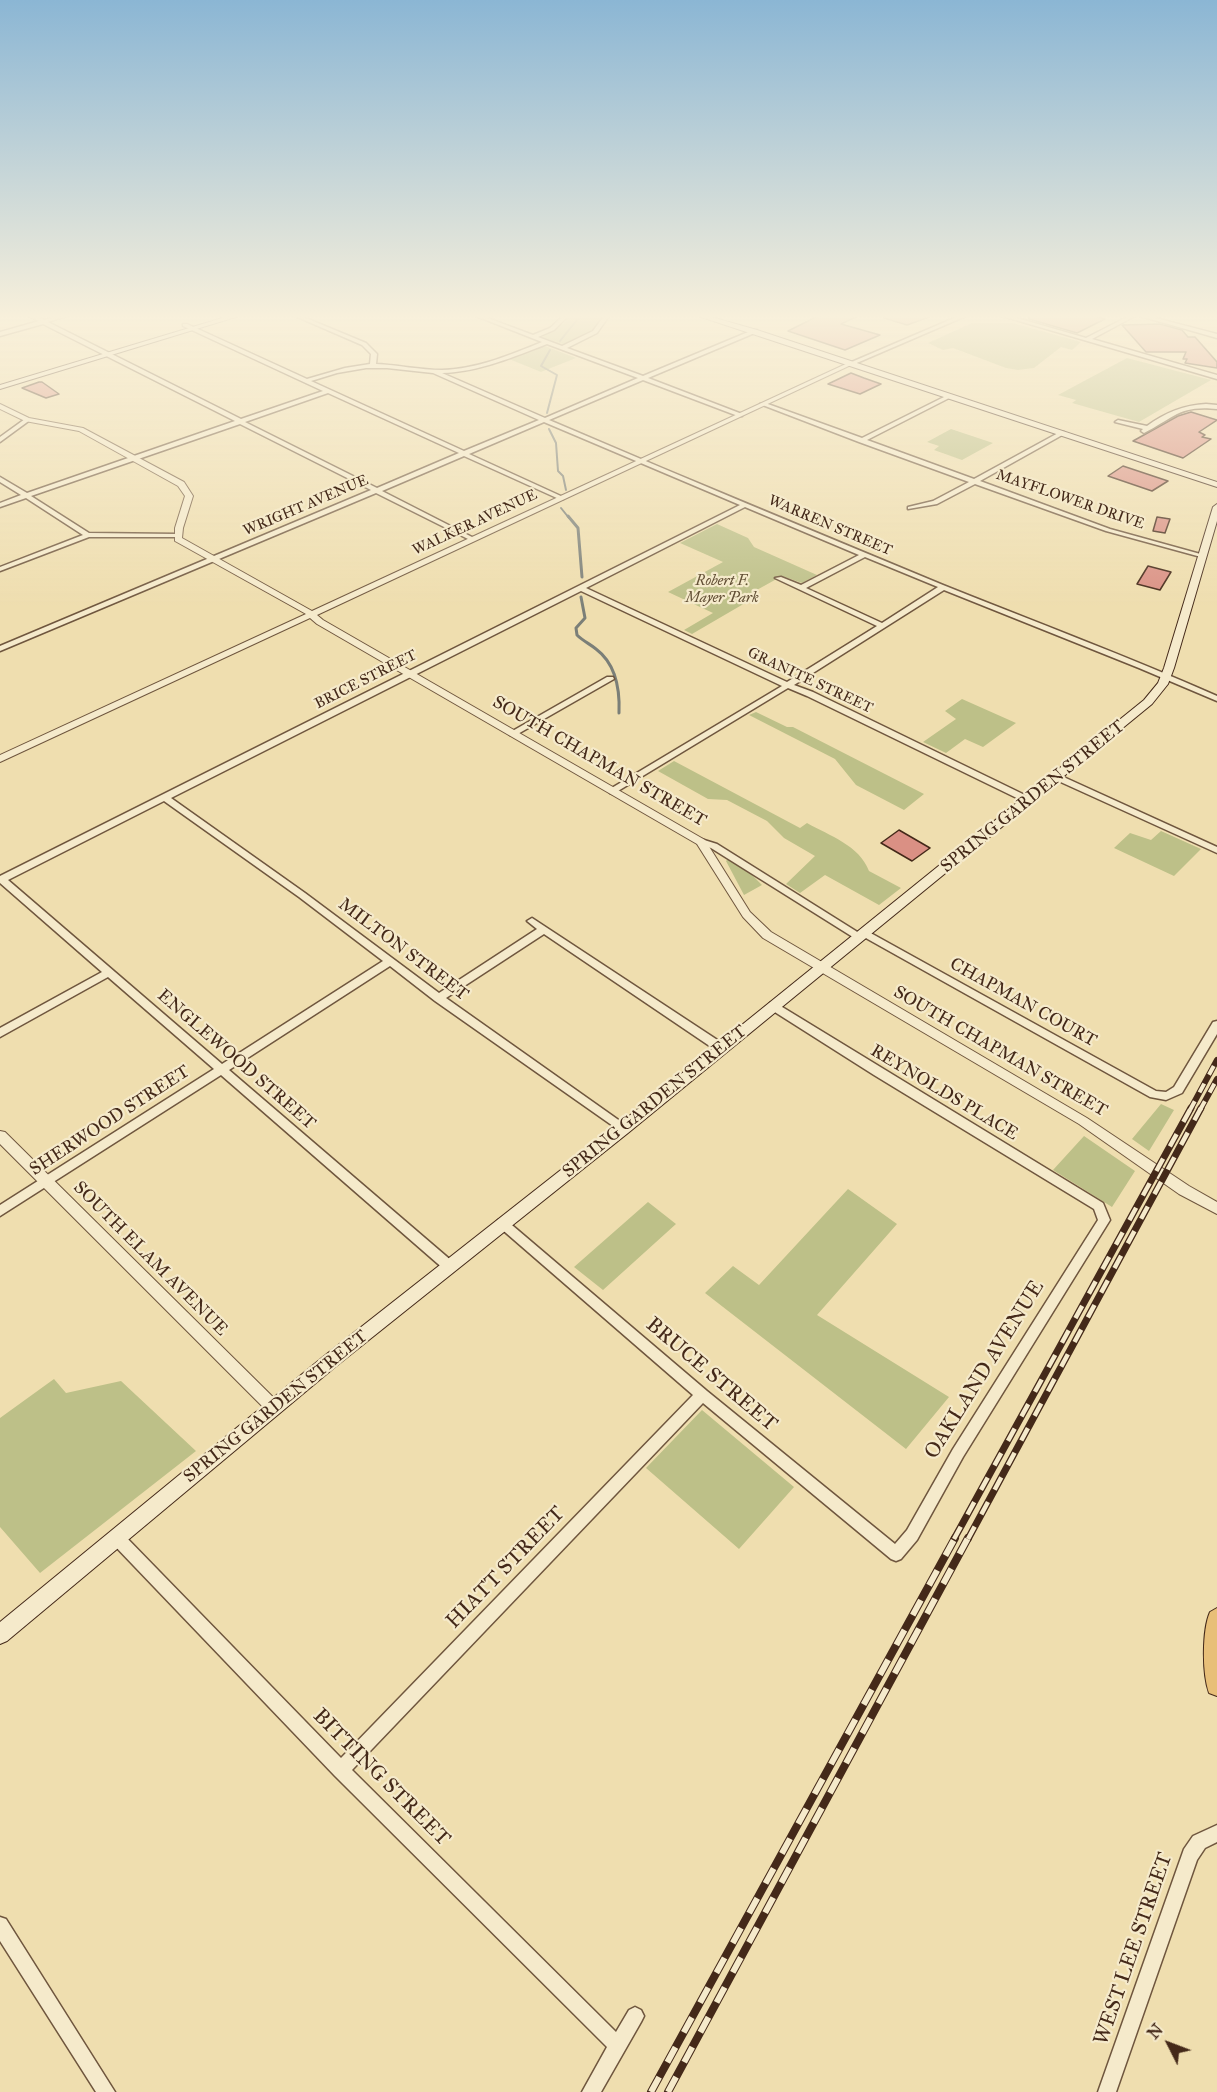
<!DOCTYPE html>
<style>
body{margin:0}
#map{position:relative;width:1217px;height:2092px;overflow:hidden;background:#efdeaf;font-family:"IM FELL Great Primer",serif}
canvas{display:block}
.north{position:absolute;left:1139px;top:2014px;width:60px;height:60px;-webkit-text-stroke:4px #f5eacb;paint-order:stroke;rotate:312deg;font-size:16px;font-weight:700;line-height:24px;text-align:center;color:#442919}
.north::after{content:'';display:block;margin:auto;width:21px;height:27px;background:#442919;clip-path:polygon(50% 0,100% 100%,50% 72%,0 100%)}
</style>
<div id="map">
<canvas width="1217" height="2092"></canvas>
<div class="north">N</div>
</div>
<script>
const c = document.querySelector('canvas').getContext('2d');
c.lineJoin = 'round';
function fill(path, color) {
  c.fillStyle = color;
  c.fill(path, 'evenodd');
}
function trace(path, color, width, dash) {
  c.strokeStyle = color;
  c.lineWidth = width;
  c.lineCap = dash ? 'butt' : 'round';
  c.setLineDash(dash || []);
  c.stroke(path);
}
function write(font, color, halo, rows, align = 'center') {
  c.font = font + ' "IM FELL Great Primer",serif';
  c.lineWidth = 4.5;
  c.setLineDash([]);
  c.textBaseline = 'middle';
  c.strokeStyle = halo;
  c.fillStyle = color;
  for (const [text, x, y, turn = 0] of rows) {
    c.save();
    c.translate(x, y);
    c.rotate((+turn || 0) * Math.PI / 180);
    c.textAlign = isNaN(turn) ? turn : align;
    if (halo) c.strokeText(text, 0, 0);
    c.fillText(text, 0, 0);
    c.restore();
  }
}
const green = new Path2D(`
 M570 316H603L593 330 565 345 542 337 561 326Z
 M972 323H1013L1081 342 1072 350 1061 347 1034 368 1018 370 1006 368 953 348 943 350 928 343Z
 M545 346 576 358 541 372 509 359Z
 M1127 358 1211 380 1139 422 1072 403 1076 400 1058 395Z
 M951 429 993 443 962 460 934 450 939 446 927 442Z
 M717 524 748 538 754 547 817 575 802 583 782 576 746 596 752 599 692 634 684 630 713 613 668 592 723 562 680 543Z
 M962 699 1016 723 983 747 965 739 946 753 923 742 956 719 945 711Z
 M756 712 787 727H793L924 794 904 810 856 785 835 759 749 715Z
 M674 761 800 828 807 823C830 836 859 845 869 871L901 888 879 905 825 875 800 893 786 884 815 856 784 838 767 821 727 800 708 799 658 771Z
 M1161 831 1201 849 1174 876 1114 848 1130 833 1151 840Z
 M728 859 751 874 762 885 744 895 726 861Z
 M1161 1104 1174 1110 1149 1151 1132 1139Z
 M1084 1136 1135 1171 1112 1207 1053 1170Z
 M848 1189 897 1224 817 1315 949 1397 906 1449 705 1293 733 1266 759 1285Z
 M648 1202 676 1224 603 1290 574 1267Z
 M54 1379 66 1393 121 1381 196 1451 40 1573 0 1527V1418Z
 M702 1410 794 1487 739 1549 646 1468Z`);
const streamFar1 = new Path2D(`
 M560 341 580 316
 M547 413 557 375 541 366 550 350
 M549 429 556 443 558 471 563 476 566 490
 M561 508 569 518`);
const stream = new Path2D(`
 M568 516 578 528 582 577
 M581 597 585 618 576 628 577 635C583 641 590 644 596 649 616 664 620 690 619 713`);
const building = new Path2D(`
 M818 316H858L841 324 880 335 845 350 788 331Z
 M884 316H929V317L907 325 884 318Z
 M1029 316H1093L1105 319 1077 333 1029 319Z
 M1160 324 1182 330 1188 337H1195L1217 362V368L1185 363 1187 359H1183L1186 352H1146L1122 325Z
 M851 373 864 378 881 384 860 394 828 384Z
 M39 382H42L59 394 46 398 22 388Z
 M1191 412 1217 420 1199 432 1205 435 1202 437 1211 439 1183 458 1133 441 1178 416Z
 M1123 466 1168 481 1152 491 1108 476Z
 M1157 517 1170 519 1165 533 1153 531Z
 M1148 566 1171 572 1160 590 1137 584Z
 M899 830 930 848 912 861 881 843Z`);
const minor = new Path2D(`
 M29 316H36L44 320 59 316H66L48 322 241 419 323 391 183 326V324H187L307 379 345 368 370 364 371 354 362 345 295 316H301L366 343 377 354 376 364C398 365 420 370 442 370 477 369 510 355 542 342L476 316H482L533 335 550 328 563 316H568L554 330 538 337 562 346 593 331 604 316H609L597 333 567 348 643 376 753 330H757V332L648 378 742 414V416H738L643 380 549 420C680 476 812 531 943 585 1035 622 1127 656 1217 696V701L1139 668 944 590 794 685 813 692 1031 798V802H1025L807 696 788 688 613 794 610 793V789L782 686 581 591 171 798 305 893 439 993 537 929 527 921 532 918 725 1045 726 1048 725 1051H717L544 934 446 998 627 1126 629 1129 627 1132 623 1133 435 1001 390 966 229 1070 453 1262 455 1266 453 1270 449 1271 445 1270 221 1075 0 1216V1205L214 1069 108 977 0 1037V1028L102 972 0 883V876L740 505 544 422 469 454 563 497V499H559L464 456 382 491 474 538V540H470L376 493 0 651V646L371 490 240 424 31 496 89 533 177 534 179 535V537H89L0 571V567L83 535 26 498 0 507V503L21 495 0 482V477L27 493 235 421 43 324 0 336V332L39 321ZM547 344 638 378 545 418 442 373C479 372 513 357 547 344ZM366 368H387L433 373 539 420 464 451 311 381 337 373ZM328 393 459 453 377 488 245 422ZM745 507 859 555 801 585 781 577 775 578 877 626 787 682 586 588ZM865 557 938 587 882 623 806 588ZM164 801 299 897 383 961 222 1064 8 880Z
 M959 316H966L852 365 847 364Z
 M1002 316H1010L1086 338 1129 316H1135L1092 339 1217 375V379Z
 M1140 316H1148L1217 334V338Z
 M948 395 953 396 867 440 974 479 1060 432H1064V434L980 481 1110 529 1204 555 1201 557 1106 531 975 484 937 504 908 509V507L933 501 969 482 859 442 760 404 765 403 862 438Z
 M1206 404 1217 405V409C1179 405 1174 418 1144 433L1141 431 1143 429 1115 422 1118 420 1147 426C1165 413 1183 405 1206 404Z
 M25 419 30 420 0 442V437Z
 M607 677H613L614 679 516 735H510L509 733Z
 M1057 774 1217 847V853L1054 779 1053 777Z
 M701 839 717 844 859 933 864 930 867 931 1156 1091 1166 1092 1174 1087 1213 1022 1217 1021V1034L1182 1093 1166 1100 1150 1097 864 937 859 940 856 939 711 848 698 844 697 842Z
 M774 1002 1103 1203 1110 1220 963 1457 917 1540 901 1559 896 1561 891 1559 703 1403 352 1770 616 2032 629 2010 635 2007 641 2010 644 2016 641 2022 601 2092H582L607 2047 335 1776 112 1543 110 1538 112 1533 117 1531 122 1533 341 1758 693 1395 498 1226 496 1223 498 1220 502 1218 506 1220 707 1391 895 1544 907 1530 953 1449 1098 1220 1094 1209 874 1075 770 1009 769 1006 770 1003Z
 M1217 1825V1842L1205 1848 1197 1860 1116 2092H1098L1184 1849 1193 1836Z
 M0 1917 6 1919 115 2092H96L0 1941Z`);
const tertiary = new Path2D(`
 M848 363 853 364 317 615 323 620 705 840 750 912 771 932 1087 1118 1189 1186 1217 1202V1214L1179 1194 1079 1124 763 938 743 917 697 844 317 624 310 618 0 762V755L306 614 175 541V528L185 496 178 486 79 431 25 421 0 409V404L29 418 83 428 184 482 193 496 183 528 182 538 312 611Z
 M0 1131 5 1132 279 1403 282 1408 279 1413 274 1415 269 1413 0 1144Z`);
const secondary = new Path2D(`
 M229 316H239L0 389V385Z
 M698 316H708L757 330 1217 482V487Z
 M1217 504V521L1174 668 1168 684 1152 704 628 1133 335 1367 7 1641 0 1644V1622L323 1357 618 1125 1144 700 1158 683 1164 668 1213 507Z`);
const primary = new Path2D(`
 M1217 1608V1696L1209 1693C1202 1674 1202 1630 1210 1612Z`);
const railFar2 = new Path2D(`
 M1190 1110 1217 1060
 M1200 1110 1217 1079`);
const railFar1 = new Path2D(`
 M954 1539 1191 1108
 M968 1539 1201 1108`);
const rail = new Path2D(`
 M651 2092 955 1538
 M668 2092 968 1538`);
const farStreetnames = [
 ["MAYFLOWER DRIVE",1070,500,19],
 ["WRIGHT AVENUE",306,506,-23],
 ["WALKER AVENUE",475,523,-25],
 ["WARREN STREET",830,526,23],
 ["BRICE STREET",366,680,-27],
 ["GRANITE STREET",810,681,25]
];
const farParknames = [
 ["Robert F.",722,581],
 ["Mayer Park",722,598]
];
const streetNames = [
 ["SOUTH CHAPMAN STREET",599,762,30],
 ["SPRING GARDEN STREET",1033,797,-39],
 ["MILTON STREET",403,950,37],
 ["CHAPMAN COURT",1023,1003,29],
 ["SOUTH CHAPMAN STREET",1000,1052,30],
 ["ENGLEWOOD STREET",236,1060,41],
 ["REYNOLDS PLACE",944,1093,31],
 ["SPRING GARDEN STREET",655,1102,-39],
 ["SHERWOOD STREET",110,1121,-33],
 ["SOUTH ELAM AVENUE",150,1259,45],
 ["SPRING GARDEN STREET",276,1407,-39]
];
const nearStreetnames = [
 ["OAKLAND AVENUE",985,1370,-58],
 ["BRUCE STREET",711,1375,40],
 ["HIATT STREET",506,1568,-46],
 ["BITTING STREET",381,1778,45],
 ["WEST LEE STREET",1134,1949,-71]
];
fill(green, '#bdc088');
trace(streamFar1, '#7b7f78', 2);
trace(stream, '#7b7f78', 3);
fill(building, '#da9084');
trace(building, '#442919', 1.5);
trace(minor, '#6f563e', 3);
trace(tertiary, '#6f563e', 2);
trace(secondary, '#442919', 2);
trace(primary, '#442919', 2);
fill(minor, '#f5eacb');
fill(tertiary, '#f5eacb');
fill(secondary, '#f5eacb');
fill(primary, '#e8bf78');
trace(railFar2, '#442919', 6);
trace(railFar1, '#442919', 7);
trace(rail, '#442919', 8);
trace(railFar2, '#f5eacb', 4, [10]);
trace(railFar1, '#f5eacb', 4.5, [14]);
trace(rail, '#f5eacb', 6, [17]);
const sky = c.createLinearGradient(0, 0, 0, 609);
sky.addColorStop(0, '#8bb6d4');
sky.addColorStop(0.52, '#f8f0db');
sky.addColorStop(1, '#f8f0db00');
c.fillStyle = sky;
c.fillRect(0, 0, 1217, 609);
write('15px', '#442919', '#f5eacb', farStreetnames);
write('italic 15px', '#624f35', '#f5eacb', farParknames);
write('18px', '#442919', '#f5eacb', streetNames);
write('21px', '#442919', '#f5eacb', nearStreetnames);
</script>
